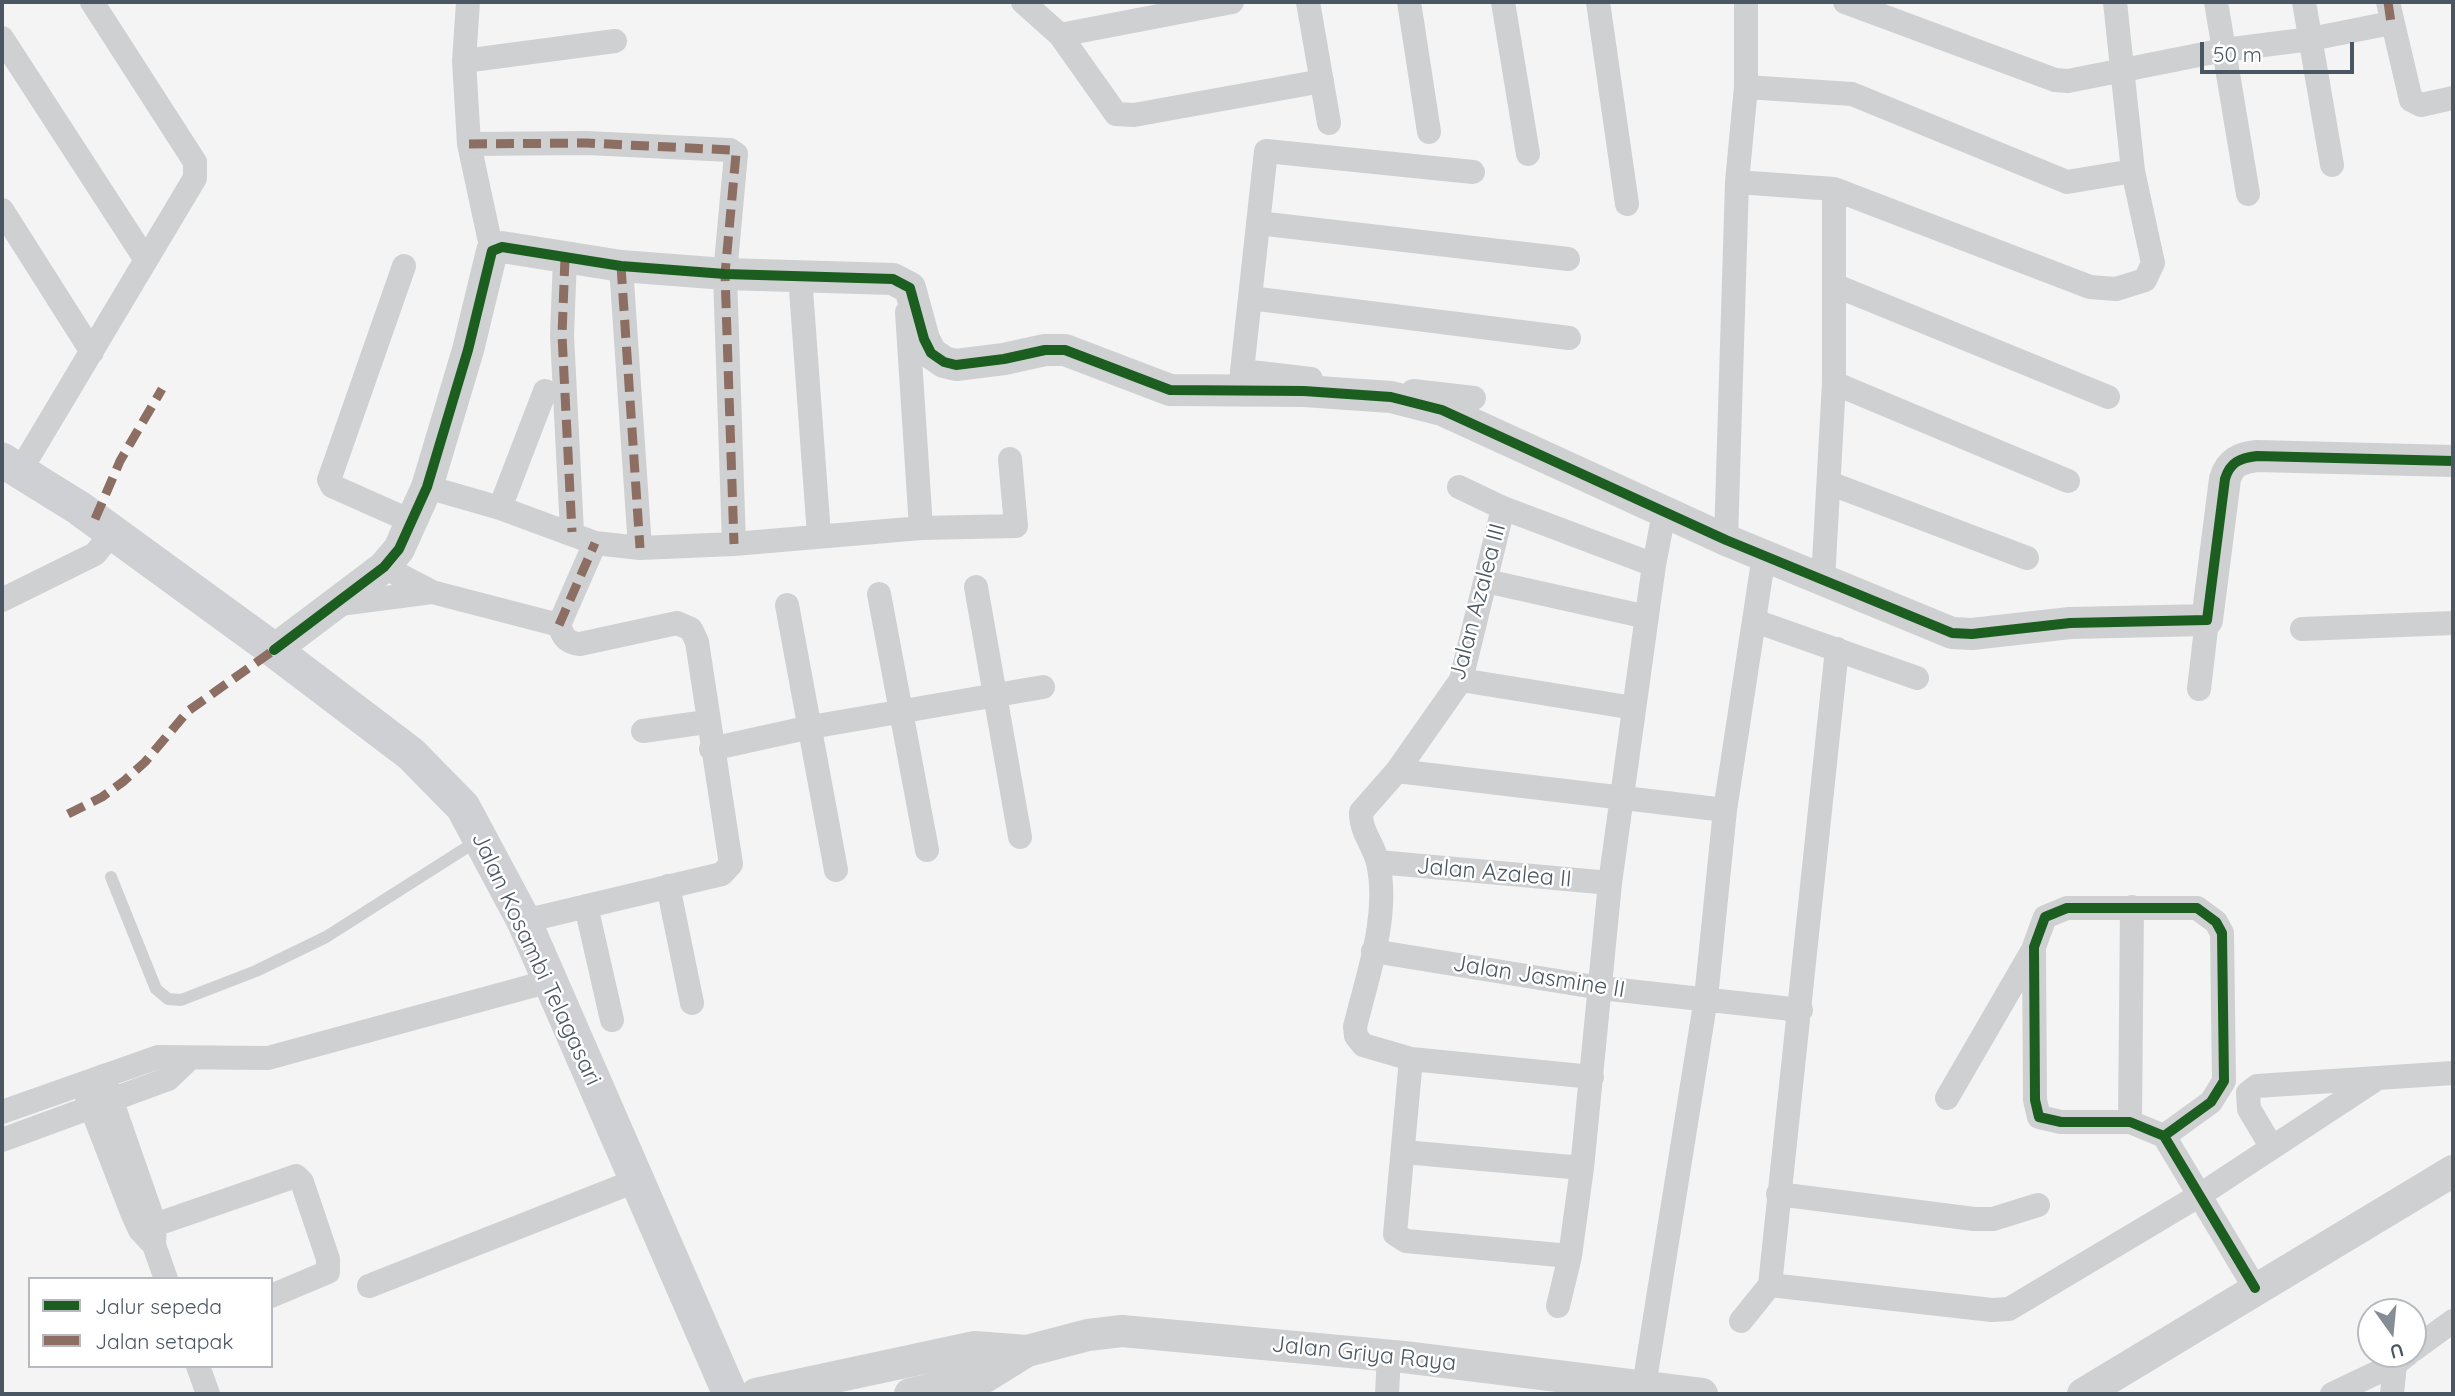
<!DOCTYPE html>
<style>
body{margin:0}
#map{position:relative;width:2455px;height:1396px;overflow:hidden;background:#f4f4f4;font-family:Quicksand,sans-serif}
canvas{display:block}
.frame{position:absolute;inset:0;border:4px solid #4a5661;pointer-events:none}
.legend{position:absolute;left:28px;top:1277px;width:245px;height:91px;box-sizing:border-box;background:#fff;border:2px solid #b7bbc0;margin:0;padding:9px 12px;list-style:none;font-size:21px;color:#4a5661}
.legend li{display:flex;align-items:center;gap:14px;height:35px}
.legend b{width:35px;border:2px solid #b7bbc0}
.north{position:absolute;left:2357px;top:1298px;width:70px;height:70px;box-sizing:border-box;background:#fff;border:2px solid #b7bbc0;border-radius:50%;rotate:165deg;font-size:19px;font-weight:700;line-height:28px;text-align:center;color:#4a5661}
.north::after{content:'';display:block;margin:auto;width:24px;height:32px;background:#868d94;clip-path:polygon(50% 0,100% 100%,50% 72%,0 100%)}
.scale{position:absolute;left:2200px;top:42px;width:154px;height:32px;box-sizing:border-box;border:4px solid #4a5661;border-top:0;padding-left:9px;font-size:21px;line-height:24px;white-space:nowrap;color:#4a5661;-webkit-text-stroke:5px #fff;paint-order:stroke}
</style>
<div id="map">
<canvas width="2455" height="1396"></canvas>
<div class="frame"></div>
<ul class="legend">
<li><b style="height:9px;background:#1b5e20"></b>Jalur sepeda</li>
<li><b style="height:9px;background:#8d6e63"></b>Jalan setapak</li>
</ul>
<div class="north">U</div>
<div class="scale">50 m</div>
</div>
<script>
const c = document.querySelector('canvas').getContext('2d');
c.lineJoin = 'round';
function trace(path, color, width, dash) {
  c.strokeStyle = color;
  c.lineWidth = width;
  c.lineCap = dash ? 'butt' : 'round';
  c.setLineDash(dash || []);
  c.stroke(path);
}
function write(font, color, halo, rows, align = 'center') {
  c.font = font + ' Quicksand,sans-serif';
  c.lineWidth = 5;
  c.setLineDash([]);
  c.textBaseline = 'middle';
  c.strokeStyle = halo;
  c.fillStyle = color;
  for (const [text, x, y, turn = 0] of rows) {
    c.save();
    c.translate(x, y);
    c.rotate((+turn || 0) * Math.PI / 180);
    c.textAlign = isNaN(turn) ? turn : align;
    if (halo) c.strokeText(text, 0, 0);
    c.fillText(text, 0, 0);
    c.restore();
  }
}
const service = new Path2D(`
 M111 877 156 989 168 999 181 1000 256 971 326 937 480 839`);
const minor = new Path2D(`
 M468 2 464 61 469 144 492 251
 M1023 2 1060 35 1116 114 1134 115 1322 81
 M1308 2 1329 123
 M1409 2 1429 132
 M1503 2 1528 154
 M1598 2 1627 204
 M1845 2 2055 80 2068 81 2224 50 2311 39 2391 23
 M2216 2 2248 194
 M2304 2 2332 165
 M2388 2 2411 100 2421 105 2453 98
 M1060 35 1232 2
 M2 38 146 260
 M464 61 615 41
 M1746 87 1852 94 2067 182 2133 171
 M469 144 587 143 730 150 736 154 725 274 734 544
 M1737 182 1834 189 2090 287 2116 289 2145 280 2153 263 2133 171 2115 2
 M2 210 92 352
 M1258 223 1568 259
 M565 258 562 335 572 532
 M404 266 329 480 332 486 413 522
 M621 266 640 548
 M800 276 819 535
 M1834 285 2108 397
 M1250 298 1569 338
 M907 312 921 528
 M1242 371 1266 151 1473 172
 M1834 383 2068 481
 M1241 388 1242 371 1311 379
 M1413 391 1474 398
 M20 471 195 178V162L92 2
 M1829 483 2027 558
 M427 487 500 508 595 543 640 548 734 544 921 528 1016 526 1010 459
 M1459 487 1503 508 1654 565
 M500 508 545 391
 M1503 508 1461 680 1397 771 1361 812C1360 831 1374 845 1378 863 1390 916 1367 976 1355 1027L1356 1036 1363 1045 1411 1059 1592 1077
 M1726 540 1737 182 1746 87V2
 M384 567 432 592 559 625
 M1823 580 1834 383V189
 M1486 581 1647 617
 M976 587 1020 837
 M879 594 927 850
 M2 600 95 554 112 533
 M332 605 432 592
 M787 605 836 870
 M1755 621 1917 678
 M2302 629 2453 623
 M1461 680 1634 708
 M2199 689 2207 620
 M643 731 706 722
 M711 749 811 727 1043 687
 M1397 771 1725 810
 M1378 862 1610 883
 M668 886 692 1003
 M586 906 612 1020
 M524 921 722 874 731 864 697 642 691 629 677 623 580 644C567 643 563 637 559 625L595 543
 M1373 951 1601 988 1801 1010
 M1411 1059 1395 1234 1406 1241 1570 1256
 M103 1076 155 1225 154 1245 166 1279
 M86 1094 133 1215 140 1230 151 1242
 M1947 1098 2034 948
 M2 1112 158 1057 268 1058 550 981
 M2130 1122 2132 907
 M2164 1136 2211 1102 2224 1081 2222 933 2216 922 2197 908H2067L2045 917 2034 947 2035 1100 2039 1117 2061 1122H2130L2164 1136 2255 1288
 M2 1140 168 1079 188 1060
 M2271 1146 2249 1109 2248 1093 2257 1086 2453 1073
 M1404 1152 1582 1168
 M1778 1194 1974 1219H1993L2038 1205
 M140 1230 296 1176 302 1182 328 1259V1272L271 1296
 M1770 1285 1992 1310 2009 1309 2200 1195 2378 1078
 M369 1286 635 1181
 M1558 1306 1570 1256 1582 1168 1610 883 1654 565 1664 513
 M1741 1321 1770 1285 1837 649
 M2413 1350 2453 1321
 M198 1366 208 1394
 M1644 1386 1706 998 1725 810 1764 555
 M1387 1394 1389 1356
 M2332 1394 2395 1364 2408 1354
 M2392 1394 2395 1364`);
const tertiary = new Path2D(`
 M274 650 384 567 399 549 427 487 468 350 492 251 502 247 621 266 725 274 893 279 910 288 924 339 931 353 944 362 956 365 1004 359 1045 350H1065L1170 390 1304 391 1391 397 1442 410 1726 540 1952 633 1972 634 2070 623 2207 620 2225 479C2230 462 2240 458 2257 456L2453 461
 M756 1394 975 1347 1027 1351
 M910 1394 985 1377 1027 1351 1088 1335 1122 1331 1404 1357 1702 1394
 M2083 1394 2453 1171`);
const secondary = new Path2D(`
 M2 460 79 508 274 650 411 754 463 807 524 921 730 1394`);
const quiet = new Path2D(`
 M2388 2 2391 23
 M469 144 587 143 730 150 736 154 725 274 734 544
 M565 258 562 335 572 532
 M621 266 640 548
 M95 519 120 461 162 389
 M559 625 595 543
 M68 814 102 797 124 781 145 762 188 711 274 650`);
const cycleway = new Path2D(`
 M274 650 384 567 399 549 427 487 468 350 492 251 502 247 621 266 725 274 893 279 910 288 924 339 931 353 944 362 956 365 1004 359 1045 350H1065L1170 390 1304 391 1391 397 1442 410 1726 540 1952 633 1972 634 2070 623 2207 620 2225 479C2230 462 2240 458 2257 456L2453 461
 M2164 1136 2211 1102 2224 1081 2222 933 2216 922 2197 908H2067L2045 917 2034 947 2035 1100 2039 1117 2061 1122H2130L2164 1136 2255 1288`);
const streetNames = [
 ["Jalan Azalea III",1478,602,-75],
 ["Jalan Azalea II",1494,873,5],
 ["Jalan Kosambi Telagasari",536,959,65],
 ["Jalan Jasmine II",1539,977,9],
 ["Jalan Griya Raya",1364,1354,6]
];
trace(service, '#ced0d2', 12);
trace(minor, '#ced0d2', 24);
trace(tertiary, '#ced0d2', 32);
trace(secondary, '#ced0d4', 35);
trace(quiet, '#8d6e63', 9, [18, 9]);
trace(cycleway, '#1b5e20', 10);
write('23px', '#4a5661', '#fff', streetNames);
</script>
